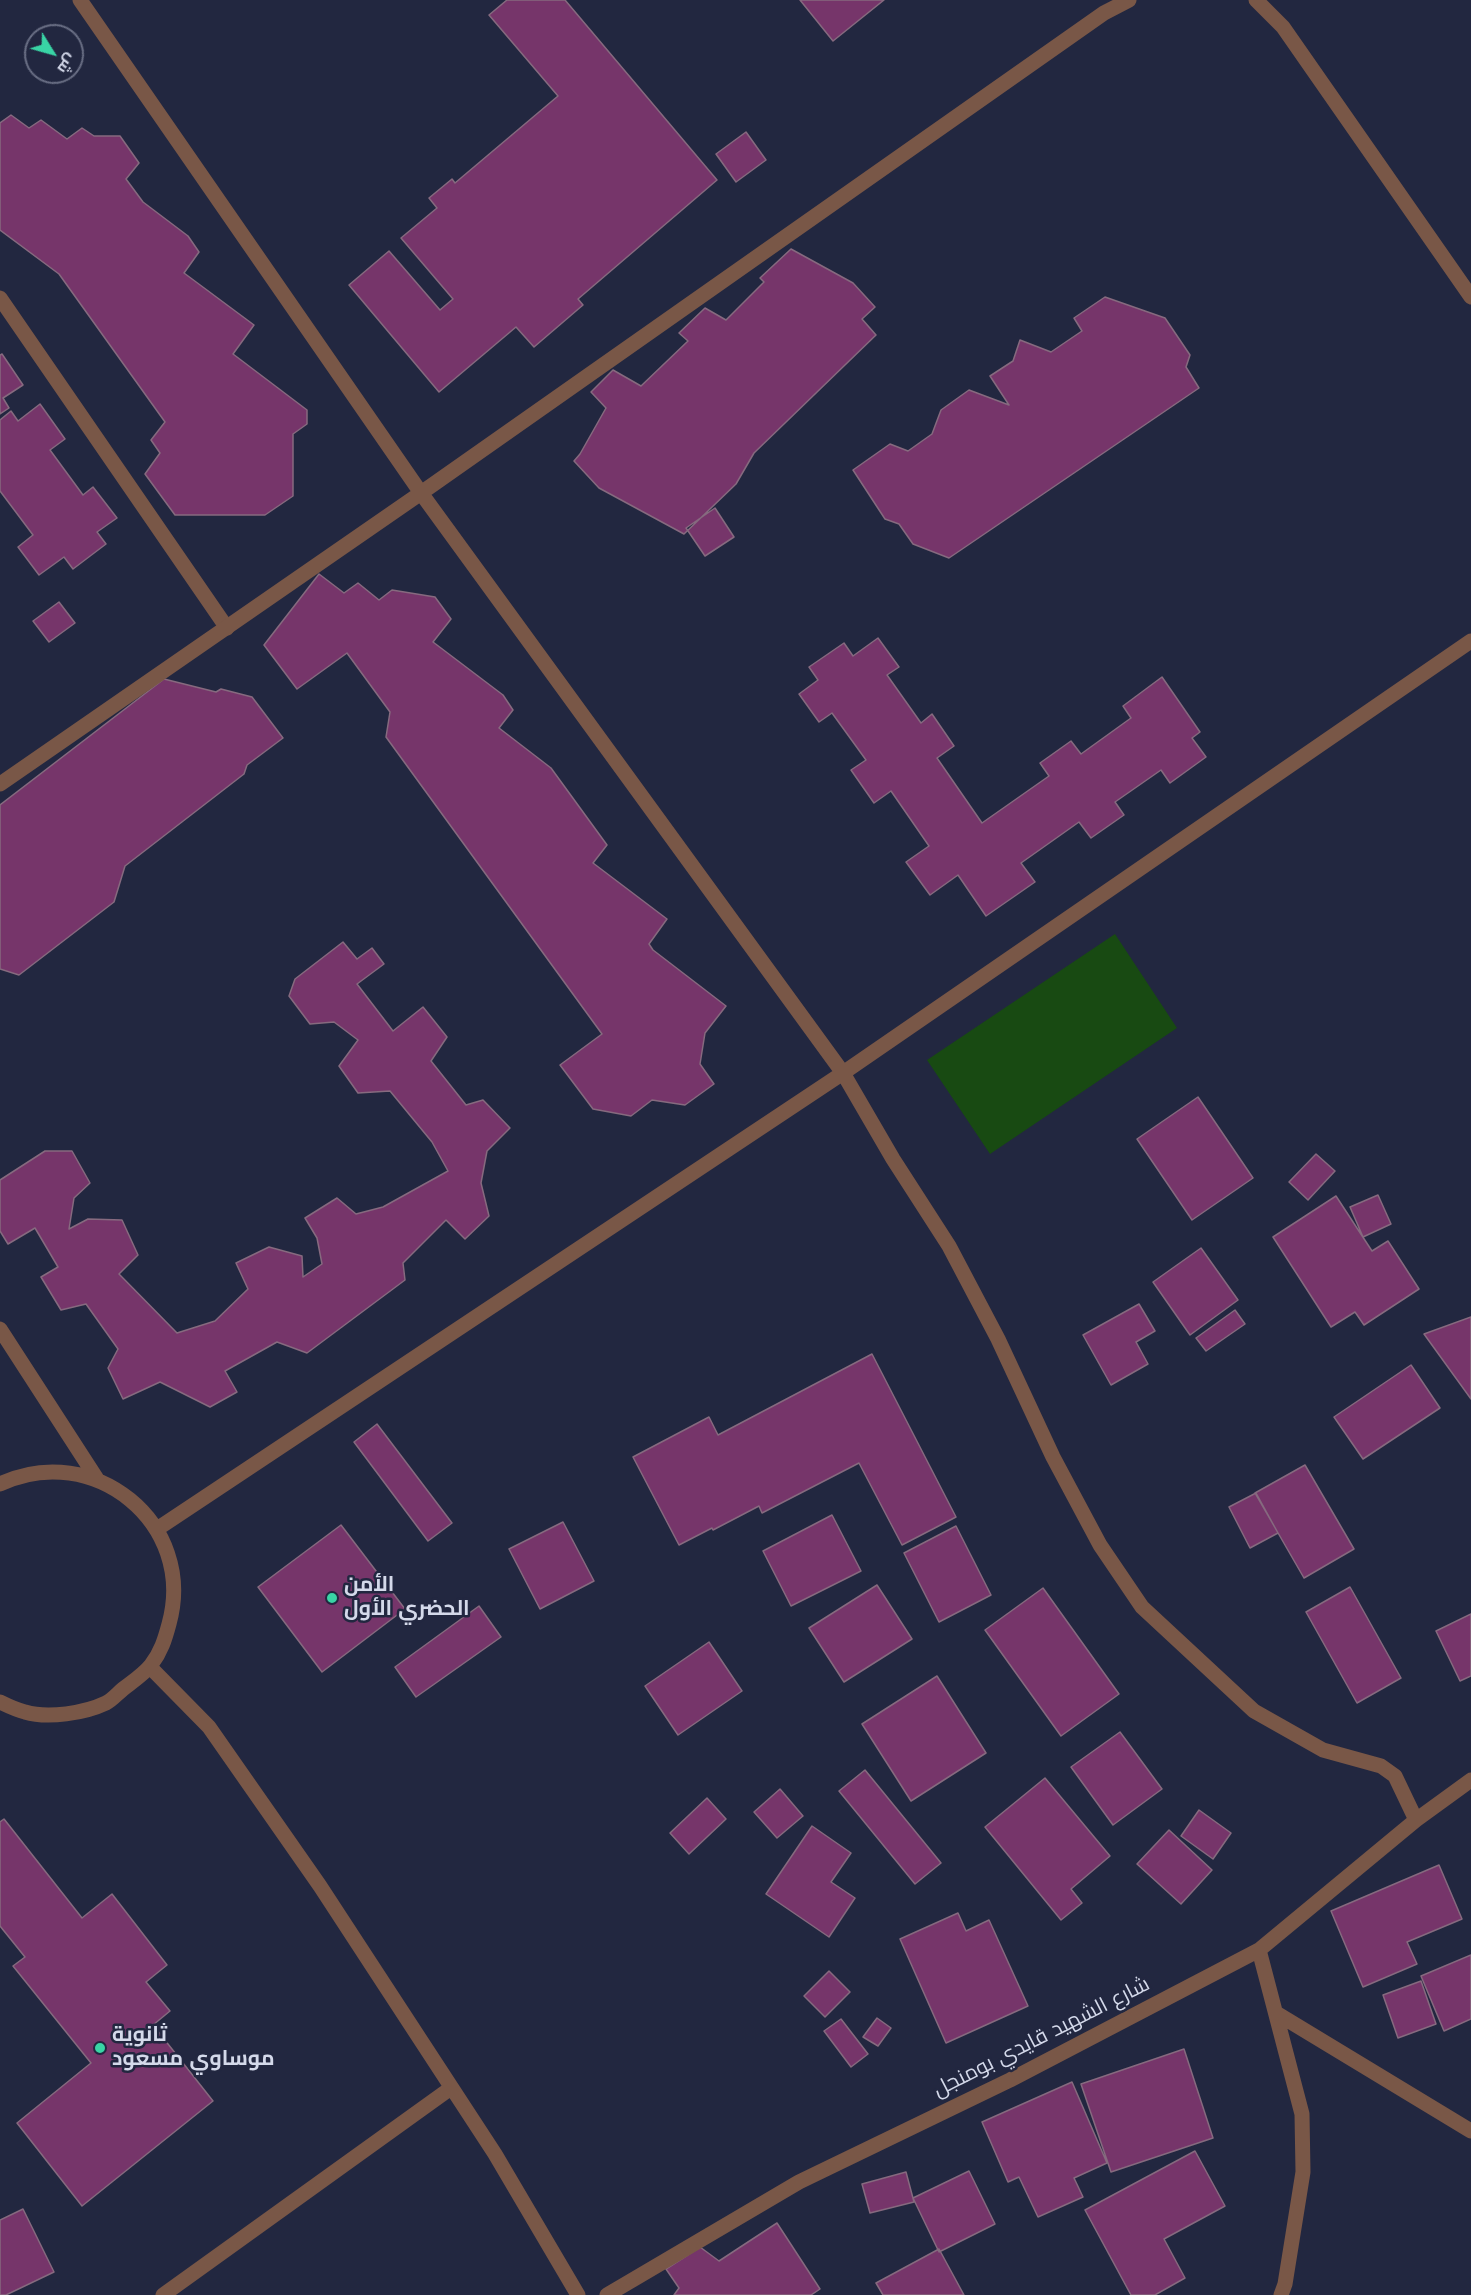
<!DOCTYPE html>
<meta charset="utf-8">
<style>
body{margin:0}
#map{position:relative;width:1471px;height:2295px;overflow:hidden;background:#222740;font-family:Jost,Cairo,sans-serif}
canvas{display:block}
.north{position:absolute;left:24px;top:24px;width:60px;height:60px;box-sizing:border-box;background:#222740;border:2px solid #696e84;border-radius:50%;rotate:127deg;font-size:16px;font-weight:700;line-height:24px;text-align:center;color:#d4d9ea}
.north::after{content:'';display:block;margin:auto;width:21px;height:27px;background:#39d4a5;clip-path:polygon(50% 0,100% 100%,50% 72%,0 100%)}
</style>
<div id="map">
<canvas width="1471" height="2295"></canvas>
<div class="north">ش</div>
</div>
<script>
const c = document.querySelector('canvas').getContext('2d');
c.lineJoin = 'round';
function fill(path, color) {
  c.fillStyle = color;
  c.fill(path, 'evenodd');
}
function trace(path, color, width, dash) {
  c.strokeStyle = color;
  c.lineWidth = width;
  c.lineCap = dash ? 'butt' : 'round';
  c.setLineDash(dash || []);
  c.stroke(path);
}
function write(font, color, halo, rows, align = 'center') {
  c.font = font + ' Jost,Cairo,sans-serif';
  c.lineWidth = 5;
  c.setLineDash([]);
  c.textBaseline = 'middle';
  c.strokeStyle = halo;
  c.fillStyle = color;
  for (const [text, x, y, turn = 0] of rows) {
    c.save();
    c.translate(x, y);
    c.rotate((+turn || 0) * Math.PI / 180);
    c.textAlign = isNaN(turn) ? turn : align;
    if (halo) c.strokeText(text, 0, 0);
    c.fillText(text, 0, 0);
    c.restore();
  }
}
const green = new Path2D(`
 M1115 934 1177 1028 990 1154 927 1060Z`);
const building = new Path2D(`
 M507 0H565L717 180 578 299 583 305 534 347 516 327 439 392 349 285 389 251 440 310 453 299 401 238 437 208 429 198 452 179 455 183 558 96 489 15Z
 M800 0H884L833 41Z
 M11 115 29 128 41 120 67 139 82 128 94 136H120L139 163 126 179 143 202 188 236 199 252 184 273 254 325 233 354 307 410V424L293 434V496L265 515H175L145 474 160 453 151 440 165 422 59 274 0 230V123Z
 M746 132 766 160 736 182 716 154Z
 M791 249 853 283 875 307 862 319 876 335 754 453 736 484 684 534 599 488 574 461 580 454 606 408 591 392 613 370 641 386 688 341 679 333 705 308 726 320 764 282 760 278Z
 M1105 297 1165 318 1190 355 1186 367 1199 388 949 558 913 544 899 524 885 519 853 470 890 444 908 451 932 434 941 410 969 390 1009 405 990 376 1013 361 1020 340 1051 352 1082 331 1074 318Z
 M2 354 23 385 3 398 9 408 0 414V355Z
 M40 404 65 439 50 450 83 495 93 487 117 518 97 532 106 544 73 569 64 557 39 575 18 547 33 535 0 491V420L11 411 18 421Z
 M715 508 734 537 705 556 686 528Z
 M319 574 344 593 358 583 379 600 392 590 435 597 451 619 433 642 503 695 513 710 499 728 551 768 607 845 593 863 667 919 649 944 653 950 726 1006 705 1033 700 1064 714 1084 685 1105 652 1100 631 1116 593 1109 560 1065 602 1034 386 737 390 712 347 653 297 689 264 645Z
 M59 602 75 623 49 642 33 621Z
 M878 638 899 667 887 675 921 723 932 714 954 746 937 758 982 823 1049 776 1040 763 1071 741 1081 754 1131 718 1123 706 1162 677 1200 732 1192 738 1206 757 1170 783 1161 770 1115 802 1124 815 1091 838 1079 822 1021 863 1035 882 986 916 958 875 930 895 906 862 929 846 891 791 874 803 851 770 866 760 832 713 819 722 799 694 818 680 809 667 844 643 853 656Z
 M164 679 216 692 221 689 252 697 283 738 247 765 244 774 125 866 114 902 19 975 0 969V805Z
 M343 942 357 959 372 948 384 964 357 984 393 1031 423 1007 447 1037 431 1061 466 1105 483 1100 510 1128 487 1151 481 1183 489 1216 465 1239 446 1220 403 1263 405 1280 307 1353 277 1342 225 1371 237 1392 210 1407 160 1382 123 1399 108 1368 118 1349 86 1304 61 1310 41 1277 58 1267 35 1228 8 1244 0 1231V1180L45 1151H72L90 1183 74 1198 69 1229 88 1219 122 1220 138 1255 119 1274 177 1333 215 1321 248 1289 236 1263 269 1247 302 1256 303 1277 322 1264 317 1238 305 1218 337 1198 356 1214 383 1207 448 1171 432 1142 390 1091 358 1093 339 1066 358 1040 334 1022 310 1024 289 996 295 979Z
 M1198 1097 1253 1178 1192 1220 1137 1139Z
 M1316 1154 1335 1171 1308 1200 1289 1182Z
 M1378 1195 1391 1224 1363 1237 1350 1207Z
 M1336 1196 1372 1251 1388 1241 1419 1289 1364 1325 1355 1312 1331 1327 1273 1237Z
 M1201 1248 1238 1300 1190 1335 1153 1282Z
 M1139 1304 1155 1331 1136 1342 1148 1364 1111 1385 1083 1335Z
 M1235 1310 1245 1324 1206 1351 1196 1338Z
 M1471 1317V1399L1424 1334Z
 M872 1354 956 1517 902 1545 859 1463 762 1513 759 1506 713 1530 712 1528 679 1545 633 1457 709 1417 718 1435Z
 M1411 1365 1440 1408 1363 1459 1334 1417Z
 M377 1424 452 1523 428 1541 354 1442Z
 M1305 1465 1354 1549 1304 1578 1255 1493Z
 M1256 1493 1278 1533 1250 1548 1229 1507Z
 M832 1515 861 1571 791 1606 763 1551Z
 M563 1522 594 1581 540 1609 509 1549Z
 M341 1525 405 1609 322 1672 258 1587Z
 M956 1526 991 1595 939 1622 904 1553Z
 M877 1585 912 1639 844 1682 809 1628Z
 M1350 1587 1401 1678 1357 1703 1306 1612Z
 M1043 1588 1119 1694 1061 1736 985 1630Z
 M479 1606 501 1637 416 1697 395 1667Z
 M1471 1614V1676L1460 1681 1436 1631Z
 M709 1642 742 1691 678 1735 645 1686Z
 M937 1676 986 1753 911 1801 862 1724Z
 M1120 1732 1162 1789 1113 1825 1071 1767Z
 M865 1770 941 1863 915 1884 839 1791Z
 M1045 1778 1110 1856 1071 1889 1082 1903 1061 1920 985 1827Z
 M780 1789 803 1816 777 1838 754 1812Z
 M707 1798 726 1819 689 1854 670 1833Z
 M1199 1810 1231 1833 1213 1859 1181 1836Z
 M4 1819 82 1918 112 1894 167 1965 146 1982 170 2011 153 2025 213 2101 82 2206 17 2123 91 2063 13 1966 25 1957 0 1926V1822Z
 M812 1826 851 1853 831 1882 855 1898 829 1937 766 1894Z
 M1169 1830 1212 1870 1181 1904 1137 1864Z
 M1439 1865 1462 1919 1407 1942 1417 1964 1363 1987 1331 1911Z
 M958 1913 966 1931 989 1920 1028 2006 946 2043 900 1939Z
 M1471 1955V2019L1444 2031 1421 1976Z
 M829 1971 850 1992 825 2017 804 1996Z
 M1421 1981 1436 2024 1398 2038 1383 1995Z
 M877 2018 891 2028 878 2046 863 2037Z
 M841 2019 868 2054 851 2067 824 2031Z
 M1184 2049 1213 2138 1111 2172 1081 2084Z
 M1072 2082 1107 2163 1074 2178 1083 2197 1038 2217 1019 2177 1008 2182 982 2122Z
 M1195 2151 1225 2206 1164 2239 1185 2278 1155 2295H1131L1085 2210Z
 M969 2171 995 2224 939 2252 913 2198Z
 M906 2172 914 2202 870 2213 862 2184Z
 M23 2209 54 2272 6 2295H0V2220Z
 M777 2223 820 2289 811 2295H674L679 2288 666 2269 700 2247 719 2261Z
 M939 2249 964 2295H883L876 2283Z`);
const lane = new Path2D(`
 M0 298 227 628`);
const street = new Path2D(`
 M80 0 421 493 843 1073 893 1159 949 1246 998 1339 1053 1457 1100 1545 1142 1607 1254 1711 1323 1750 1381 1766 1395 1776 1416 1820
 M1256 0 1283 27 1471 297
 M0 784 421 493 1104 13 1129 0
 M0 1329 97 1479
 M0 1484C93 1440 197 1523 169 1624 165 1639 161 1652 151 1665 144 1674 132 1682 123 1689 118 1693 112 1700 106 1703 85 1713 48 1719 25 1712 17 1710 8 1706 0 1702
 M157 1529 843 1073 1471 641
 M150 1667 209 1727 320 1886 495 2154 578 2295
 M1259 1950 1302 2114 1303 2172 1285 2284 1281 2295
 M1276 2013 1471 2131
 M163 2295 451 2088
 M607 2295 799 2182 1010 2080 1259 1950 1416 1820 1471 1780`);
const markers = [
 [332,1598,6,"#39d4a5"],
 [100,2048,6,"#39d4a5"]
];
const poiNames = [
 ["الأمن",344,1586],
 ["الحضري الأول",344,1610],
 ["ثانوية",112,2036],
 ["موساوي مسعود",112,2060]
];
const streetNames = [
 ["شارع الشهيد قايدي بومنجل",1042,2038,-27]
];
fill(green, '#184a12');
fill(building, '#76356a');
trace(building, '#866a7f', 1.5);
trace(lane, '#795747', 15);
trace(street, '#795747', 15);
for (const [x, y, r, color] of markers) {
  const dot = new Path2D();
  dot.arc(x, y, r, 0, 2 * Math.PI);
  c.fillStyle = color;
  c.fill(dot);
  trace(dot, '#222740', 2);
}
write('bold 21px', '#d4d9ea', '#222740', poiNames, 'left');
write('21px', '#d4d9ea', '#222740', streetNames);
</script>
